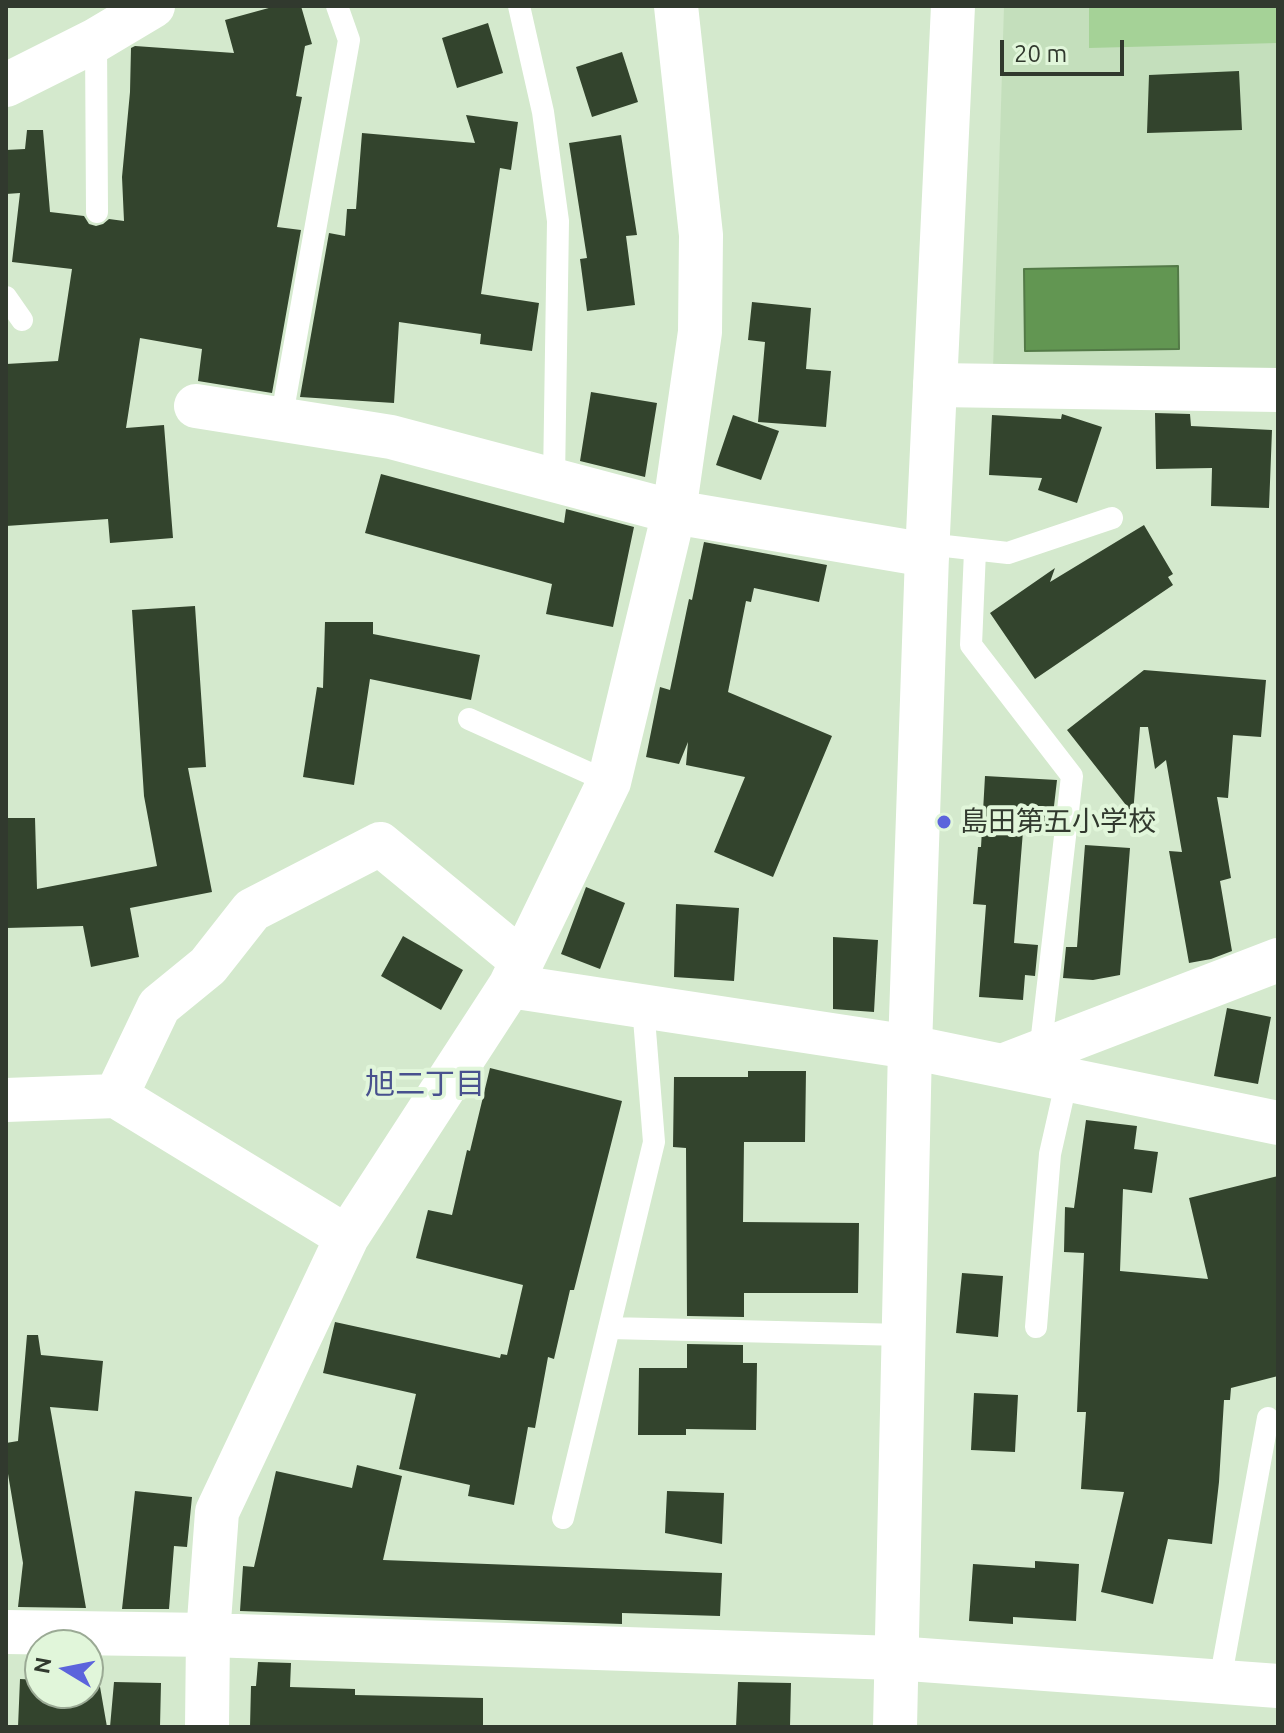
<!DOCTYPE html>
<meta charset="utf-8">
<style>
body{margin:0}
#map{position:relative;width:1284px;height:1733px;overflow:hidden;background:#d4e9cd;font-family:Ubuntu,sans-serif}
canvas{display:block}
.frame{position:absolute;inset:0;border:8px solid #31392e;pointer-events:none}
.north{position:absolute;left:24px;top:1629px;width:80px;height:80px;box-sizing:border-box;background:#e1f6da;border:2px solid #9baa95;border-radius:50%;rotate:280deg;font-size:22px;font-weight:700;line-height:32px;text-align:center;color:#31392e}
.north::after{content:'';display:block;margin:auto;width:28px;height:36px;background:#5c64dc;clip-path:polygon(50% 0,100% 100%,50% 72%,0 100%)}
.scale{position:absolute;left:1000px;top:40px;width:124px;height:36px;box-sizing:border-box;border:4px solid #31392e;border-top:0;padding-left:10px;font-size:24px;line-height:28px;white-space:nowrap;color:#31392e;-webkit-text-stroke:6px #e1f6da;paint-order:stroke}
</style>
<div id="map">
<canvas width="1284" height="1733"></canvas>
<div class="frame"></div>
<div class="north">N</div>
<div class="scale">20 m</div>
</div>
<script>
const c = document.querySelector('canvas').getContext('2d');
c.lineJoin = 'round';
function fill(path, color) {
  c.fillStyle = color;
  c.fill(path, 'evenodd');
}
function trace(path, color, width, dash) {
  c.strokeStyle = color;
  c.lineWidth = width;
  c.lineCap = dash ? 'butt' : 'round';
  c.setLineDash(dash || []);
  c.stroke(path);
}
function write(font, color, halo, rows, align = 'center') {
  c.font = font + ' Ubuntu,"Noto Sans JP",sans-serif';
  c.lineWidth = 8;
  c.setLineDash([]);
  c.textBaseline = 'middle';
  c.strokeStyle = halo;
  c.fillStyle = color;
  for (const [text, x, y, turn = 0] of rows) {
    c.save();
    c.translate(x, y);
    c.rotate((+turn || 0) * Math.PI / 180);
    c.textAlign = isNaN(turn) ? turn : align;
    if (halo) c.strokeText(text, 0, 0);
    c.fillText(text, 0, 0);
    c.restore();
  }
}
const built = new Path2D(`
 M1004 6H1278V375L993 370Z`);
const green = new Path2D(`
 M1089 6H1278V43L1089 48Z`);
const water = new Path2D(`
 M1178 266 1179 349 1025 351 1024 269Z`);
const building = new Path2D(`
 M276 6H301L312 44 305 46 296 96 302 97 277 227 301 230 272 393 198 381 202 349 140 338 126 428 164 425 173 538 110 543 108 519 6 526V364L58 361 72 269 12 262 20 193 6 194V150L25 149 27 130H43L50 212 84 216 89 224 96 226 103 224 109 219 124 221 122 177 130 92 131 48 135 46 234 53 225 20Z
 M488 23 503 73 457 88 442 38Z
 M622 52 638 102 592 117 576 67Z
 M1239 71 1242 130 1147 133 1149 75Z
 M466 115 518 122 511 170 500 168 481 294 539 303 532 351 480 344 481 334 399 322 394 403 300 397 329 233 345 236 347 209H356L362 133 475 143Z
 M621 135 637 235 626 236 635 305 587 311 580 259 587 258 569 143Z
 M752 302 811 308 806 369 831 371 826 427 758 422 765 342 748 340Z
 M591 392 657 403 645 477 580 461Z
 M1155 413 1190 414 1191 426 1272 430 1269 508 1211 506 1212 468 1156 469Z
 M1062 414 1102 427 1077 503 1038 490 1042 478 989 475 992 415 1061 419Z
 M733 415 779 431 761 480 716 465Z
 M381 474 564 523 566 509 634 527 613 627 546 614 552 584 365 533Z
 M1144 525 1173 574 1168 577 1173 585 1035 679 990 613 1055 568 1050 582Z
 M704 542 827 565 819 602 754 588 751 602 746 601 728 692 832 736 773 877 714 852 745 777 686 765 688 742 679 764 646 757 660 687 670 690 689 599 692 600Z
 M195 606 206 767 188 768 212 892 130 908 139 957 91 967 83 926 6 928V818H35L37 889 157 866 144 796 132 610Z
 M325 622H373V634L480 655 471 700 370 679 354 785 303 777 317 687 323 688Z
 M1144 670 1266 680 1261 737 1233 735 1228 798 1217 797 1231 878 1220 881 1232 951 1211 959 1189 963 1169 851 1182 852 1166 760 1155 769 1148 727H1140L1133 814 1067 730Z
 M985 776 1057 780 1051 832 1023 831 1014 943 1038 945 1035 976 1025 975 1023 1000 979 997 986 905 973 904 978 847H981Z
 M1085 845 1130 848 1120 975 1093 980 1063 978 1066 947H1077Z
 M586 887 625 903 600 969 561 954Z
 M676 904 739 908 734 981 674 977Z
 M403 936 463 970 441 1010 381 976Z
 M833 937 878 940 874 1012 833 1009Z
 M1227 1008 1271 1017 1258 1084 1214 1076Z
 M490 1068 622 1101 574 1290H570L554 1359 548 1357 535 1428 528 1427 514 1505 468 1496 470 1485 399 1469 416 1394 323 1373 335 1322 500 1358 501 1354 507 1355 523 1285 416 1258 428 1210 452 1215 467 1150 470 1151Z
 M748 1071H806L805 1142H744L743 1222 859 1223 858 1293H744V1317L687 1316 686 1148 673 1147 674 1077H748Z
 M1086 1120 1137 1126 1134 1149 1158 1152 1152 1193 1123 1189 1120 1271 1208 1279 1189 1198 1278 1176V1376L1231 1388 1230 1400H1224L1219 1482 1212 1544 1168 1539 1153 1604 1101 1592 1124 1492 1081 1489 1086 1412H1077L1084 1253 1064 1252 1065 1207 1074 1208Z
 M962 1273 1003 1276 998 1337 956 1333Z
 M27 1335H38L41 1355 103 1361 98 1411 50 1407 86 1608 18 1607 23 1563 6 1462V1443L18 1441Z
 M687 1344 743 1345V1363H757L756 1430 686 1429V1435H638L639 1368H687Z
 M974 1393 1018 1395 1015 1452 971 1450Z
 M357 1465 402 1476 383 1560 722 1573 720 1616 622 1613V1624L240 1611 243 1566 254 1567 276 1471 352 1488Z
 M135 1491 192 1497 187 1547 174 1546 169 1609H122Z
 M667 1491 724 1493 722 1544 665 1533Z
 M1035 1561 1079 1564 1076 1621 1013 1617V1624L969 1621 973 1564 1035 1568Z
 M258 1662 291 1663 290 1687 355 1689V1695L483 1698V1727H250L251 1686H256Z
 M20 1679 40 1680V1693H88V1681H99L107 1727H18Z
 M114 1682 161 1683 160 1727H110Z
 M738 1682 791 1683 790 1727H736Z`);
const service = new Path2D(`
 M519 6 543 112 558 221 554 480
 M96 40 97 212
 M6 297 22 320
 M281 421 349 40 337 6
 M927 544 1008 553 1112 518
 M975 551 971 645 1072 776 1040 1053
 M469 719 609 782
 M1036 1327 1050 1154 1067 1079
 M609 1328 903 1335
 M563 1518 654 1142 643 1006
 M1220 1681 1268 1418`);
const minor = new Path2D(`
 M6 85 96 40 153 6
 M935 385 1278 390
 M196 406 391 437 674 512 927 555
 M510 986 910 1047 1278 1123
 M1002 1066 1278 960
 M116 1096 159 1006 208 966 252 910 380 844 522 961
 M6 1100 116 1096 347 1237
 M6 1632 208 1635 895 1658 1278 1686
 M207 1727 208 1635 217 1512 347 1237 510 986 609 782 674 512 700 332 701 235 676 6`);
const tertiary = new Path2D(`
 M895 1727 910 1047 927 555 953 6`);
const markers = [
 [944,822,8,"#5c64dc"]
];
const poiNames = [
 ["島田第五小学校",960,822]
];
const neighbourhoodNames = [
 ["旭二丁目",425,1084]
];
fill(built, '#c4dfbc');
fill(green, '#a5d297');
fill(water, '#629652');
trace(water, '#537a47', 2);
fill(building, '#33442d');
trace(service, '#fff', 22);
trace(minor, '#fff', 44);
trace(tertiary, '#fff', 44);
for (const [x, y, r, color] of markers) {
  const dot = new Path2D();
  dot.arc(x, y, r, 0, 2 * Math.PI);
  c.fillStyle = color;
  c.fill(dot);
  trace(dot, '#e1f6da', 3);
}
write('28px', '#31392e', '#e1f6da', poiNames, 'left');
write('30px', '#48518e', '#e1f6da', neighbourhoodNames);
</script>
